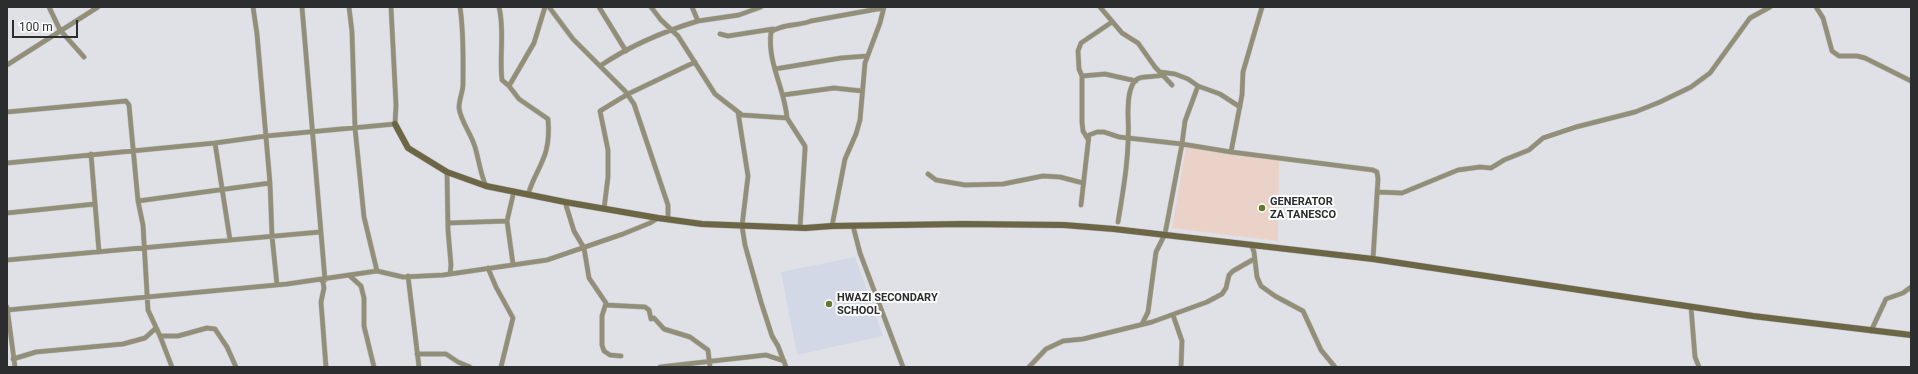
<!DOCTYPE html>
<style>
body{margin:0}
#map{position:relative;width:1918px;height:374px;overflow:hidden;background:#dfe1e7;font-family:Roboto,sans-serif}
canvas{display:block}
.frame{position:absolute;inset:0;border:8px solid #2c2d2f;pointer-events:none}
.scale{position:absolute;left:12px;top:20px;width:66px;height:18px;box-sizing:border-box;border:2px solid #2c2d2f;border-top:0;padding-left:5px;font-size:12px;line-height:14px;white-space:nowrap;color:#2c2d2f;-webkit-text-stroke:3px #fff;paint-order:stroke}
</style>
<div id="map">
<canvas width="1918" height="374"></canvas>
<div class="frame"></div>
<div class="scale">100 m</div>
</div>
<script>
const c = document.querySelector('canvas').getContext('2d');
c.lineJoin = 'round';
function fill(path, color) {
  c.fillStyle = color;
  c.fill(path, 'evenodd');
}
function trace(path, color, width, dash) {
  c.strokeStyle = color;
  c.lineWidth = width;
  c.lineCap = dash ? 'butt' : 'round';
  c.setLineDash(dash || []);
  c.stroke(path);
}
function write(font, color, halo, rows, align = 'center') {
  c.font = font + ' Roboto,sans-serif';
  c.lineWidth = 4;
  c.setLineDash([]);
  c.textBaseline = 'middle';
  c.strokeStyle = halo;
  c.fillStyle = color;
  for (const [text, x, y, turn = 0] of rows) {
    c.save();
    c.translate(x, y);
    c.rotate((+turn || 0) * Math.PI / 180);
    c.textAlign = isNaN(turn) ? turn : align;
    if (halo) c.strokeText(text, 0, 0);
    c.fillText(text, 0, 0);
    c.restore();
  }
}
const industrial = new Path2D(`
 M1186 147 1279 158 1278 241 1172 228Z`);
const built = new Path2D(`
 M855 257 883 336 797 355 781 272Z`);
const street = new Path2D(`
 M49 7 60 30 84 57
 M253 7 257 34 270 183 272 236 277 285
 M302 7 325 280
 M349 7 352 32 355 128 364 217 377 271
 M460 7C464 33 463 58 463 84 463 92 459 99 459 108 461 122 471 133 475 147 479 160 480 173 486 186
 M499 7C505 31 499 56 502 80L509 86
 M549 7 573 39 625 91 634 104 668 205V219
 M599 7 626 51
 M651 7 661 20 678 36 715 94 742 115 787 118 805 146V150L800 228
 M692 7 698 21 739 15 761 7
 M1100 7 1122 33 1138 43 1155 67 1172 85
 M1816 7 1823 18 1832 51 1839 56H1857L1865 58 1911 81
 M720 34 728 36 773 29
 M7 65 98 7
 M600 66C628 47 665 31 698 21
 M775 69 841 58 867 56
 M1160 72 1175 74 1188 79 1198 86 1220 94 1240 107
 M1082 76 1105 74 1136 81
 M783 95 834 88 862 91
 M7 112 126 101 129 105 138 201 143 225 148 310 160 336H178L207 328 215 329 227 347 236 367
 M738 112 748 176 742 226 745 245 761 302 772 336 778 346 786 367
 M787 118C785 89 767 63 771 32 781 24 799 26 811 21L883 8
 M1088 139 1083 131 1082 122V76L1079 69 1078 51 1081 43 1112 22
 M215 143 230 240
 M1231 152 1242 95 1243 72 1262 7
 M91 154 99 252
 M7 163 215 143 266 136 395 124 396 105 391 7
 M447 172 448 230 451 265 450 274
 M928 174 936 180 965 185 1003 184 1043 176 1060 177 1083 183
 M1377 192 1402 193 1458 170 1480 167 1491 168 1504 160 1529 150 1543 138 1576 127 1635 112 1660 102 1691 87 1710 73 1750 18 1770 7
 M528 195C532 179 542 166 546 151 549 140 549 130 548 119L519 99 509 86 534 43 545 7
 M138 201 270 183
 M565 202 574 231 584 248 589 278 606 303 602 316V345L604 351 610 355 621 356
 M1081 205 1089 135 1097 132H1104L1119 137 1182 144 1185 121 1198 86
 M604 209 608 177V150L600 111 628 94 695 62
 M7 213 95 204
 M507 221 513 264
 M1118 222C1124 186 1130 152 1128 115 1128 105 1128 91 1134 82 1139 74 1155 78 1163 75
 M448 223 507 221 514 191
 M832 226 845 159 856 134 860 120 865 63 880 23 884 7
 M853 226 860 253 903 367
 M1251 244 1254 252 1257 277 1261 286 1275 296 1303 311 1321 350 1335 367
 M7 260 320 232
 M488 268 496 287 513 318 501 367
 M350 276 361 286 364 298V326L374 367
 M408 276 419 367
 M321 280 323 282 324 288 321 302 326 367
 M606 305 645 307 649 310 651 319 654 318 664 329 690 337 708 350 710 367
 M7 307 15 367
 M1691 307 1695 357 1699 367
 M7 310 287 284 377 271 403 277 443 275 547 260 623 234 650 223 658 218
 M1173 315 1182 341 1181 367
 M1142 324 1148 312 1156 252 1165 234 1182 144 1231 152 1373 170 1377 172 1378 179 1373 259
 M1871 331 1886 299 1903 293 1911 287
 M160 336 172 367
 M417 354H446L458 362 470 367
 M13 359 36 352 123 344 145 338 156 328
 M660 367 766 355 784 361
 M1029 367 1046 349 1063 341 1083 339 1152 322 1207 302 1222 294 1226 288 1229 275 1233 271 1254 259`);
const secondary = new Path2D(`
 M395 124 408 148 447 172 486 186 565 202 658 218 702 224 805 228 832 226 962 224 1064 225 1114 229 1373 259 1753 316 1911 335`);
const markers = [
 [1262,208,4,"#627a2c"],
 [829,304,4,"#627a2c"]
];
const poiNames = [
 ["GENERATOR",1270,202],
 ["ZA TANESCO",1270,215],
 ["HWAZI SECONDARY",837,298],
 ["SCHOOL",837,311]
];
fill(industrial, '#ead2c8');
fill(built, '#d2d8e5');
trace(street, '#bbbdc2', 5.5);
trace(secondary, '#bbbdc2', 7);
trace(street, '#928e77', 4.5);
trace(secondary, '#6c6645', 6);
for (const [x, y, r, color] of markers) {
  const dot = new Path2D();
  dot.arc(x, y, r, 0, 2 * Math.PI);
  c.fillStyle = color;
  c.fill(dot);
  trace(dot, '#fff', 1.5);
}
write('bold 11px', '#2c2d2f', '#fff', poiNames, 'left');
</script>
